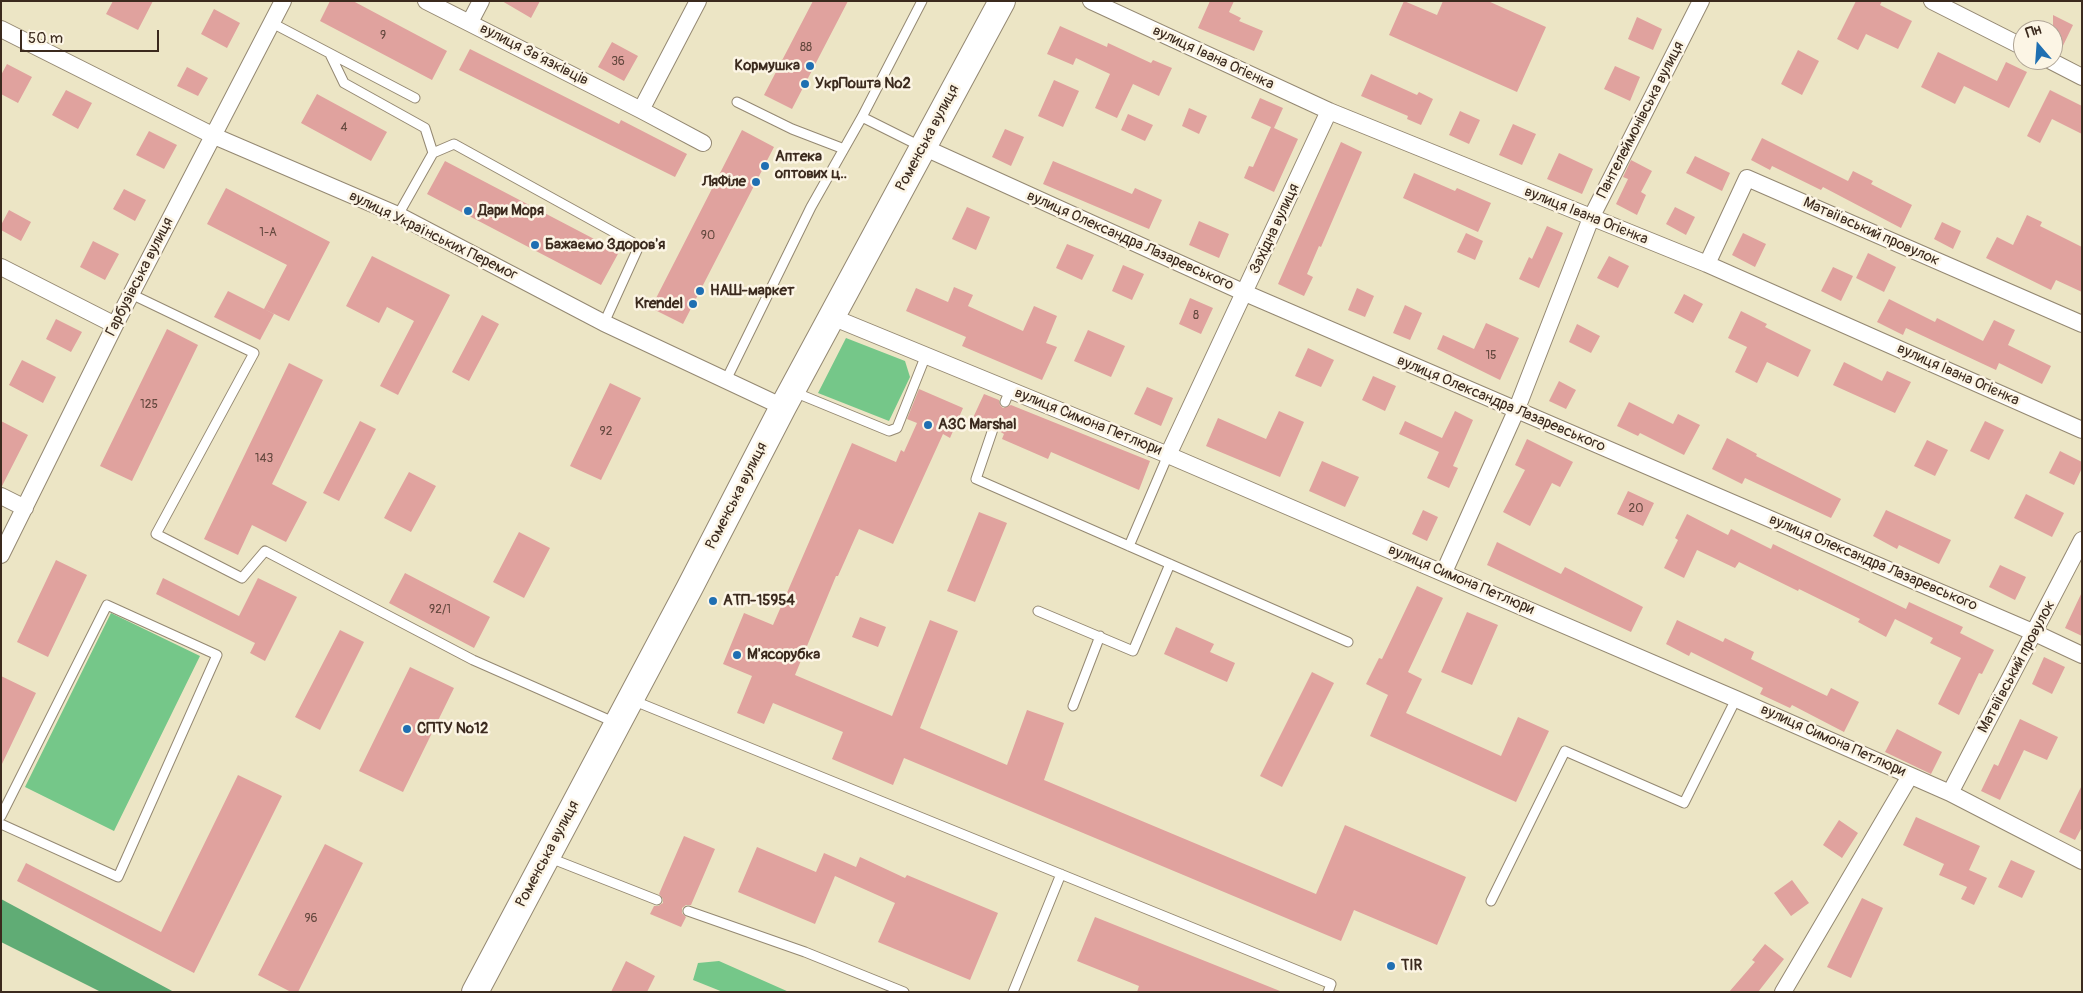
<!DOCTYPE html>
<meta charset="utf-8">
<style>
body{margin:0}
#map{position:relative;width:2083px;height:993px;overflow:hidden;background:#ece5c5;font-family:Pangolin,sans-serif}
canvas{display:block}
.frame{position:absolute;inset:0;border:2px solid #3b2a1e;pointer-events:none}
.north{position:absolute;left:2013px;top:20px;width:50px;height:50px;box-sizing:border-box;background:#fcf5e5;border:1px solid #afa495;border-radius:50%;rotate:342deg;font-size:14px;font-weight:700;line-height:20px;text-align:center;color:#3b2a1e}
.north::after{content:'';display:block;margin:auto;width:18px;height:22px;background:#1f6fb2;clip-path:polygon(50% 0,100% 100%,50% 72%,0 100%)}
.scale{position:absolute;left:20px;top:30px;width:139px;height:22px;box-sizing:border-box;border:2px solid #3b2a1e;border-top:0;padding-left:6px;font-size:15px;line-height:18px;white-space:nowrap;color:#3b2a1e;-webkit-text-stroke:4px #fcf5e5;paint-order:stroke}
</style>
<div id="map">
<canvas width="2083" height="993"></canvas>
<div class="frame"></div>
<div class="north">Пн</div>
<div class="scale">50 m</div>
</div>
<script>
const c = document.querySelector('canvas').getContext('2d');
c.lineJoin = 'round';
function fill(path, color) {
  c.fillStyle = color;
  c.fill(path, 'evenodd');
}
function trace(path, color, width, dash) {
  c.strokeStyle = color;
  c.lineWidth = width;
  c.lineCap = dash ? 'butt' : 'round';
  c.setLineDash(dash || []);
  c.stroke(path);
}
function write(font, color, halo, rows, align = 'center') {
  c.font = font + ' Pangolin,sans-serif';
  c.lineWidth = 5;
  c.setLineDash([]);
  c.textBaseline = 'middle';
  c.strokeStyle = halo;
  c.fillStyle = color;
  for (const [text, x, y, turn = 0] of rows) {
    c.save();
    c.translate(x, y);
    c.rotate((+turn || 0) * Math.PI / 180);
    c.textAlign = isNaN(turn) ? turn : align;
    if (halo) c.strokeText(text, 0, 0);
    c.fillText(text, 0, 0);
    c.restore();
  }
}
const green = new Path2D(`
 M846 338 905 361 910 377 889 421 818 393Z
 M111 613 200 656 114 831 25 787Z
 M719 961 789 992H723L693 980 698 963Z`);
const forest = new Path2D(`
 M1 899 174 992H101L1 942Z`);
const building = new Path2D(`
 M113 1H153L138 30 106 14Z
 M330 1H353L447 51 432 80 320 21Z
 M502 1H540L531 18Z
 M813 1H848L792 109 764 95Z
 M1210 1H1234L1229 12 1241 18 1239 21 1263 31 1254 51 1198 28Z
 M1404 1 1437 15 1443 1H1488L1546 27 1517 92 1389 35Z
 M1856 1H1882L1880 5 1912 21 1898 49 1866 34 1858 50 1837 39Z
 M214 9 240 23 227 48 201 34Z
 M2053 15 2073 25 2059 54 2053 51Z
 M1637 17 1662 29 1653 50 1628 39Z
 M1060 26 1107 47 1108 43 1151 63 1153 60 1172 68 1159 96 1133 84 1117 118 1095 108 1110 74 1076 58 1073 65 1047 54Z
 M612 42 638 56 624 81 598 67Z
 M470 49 619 124 621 120 687 154 675 177 459 70Z
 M1798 50 1819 61 1802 95 1781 84Z
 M1938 52 1997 81 2006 62 2027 72 2009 108 1964 86 1955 104 1921 87Z
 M7 64 32 77 18 103 1 94V75Z
 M1615 66 1640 77 1630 101 1604 89Z
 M187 67 208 78 198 96 177 86Z
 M1371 74 1417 95 1419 92 1433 99 1421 125 1407 119 1408 116 1361 96Z
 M1054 80 1079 91 1063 127 1038 116Z
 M66 90 92 103 78 129 52 115Z
 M2050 90 2082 106V134L2052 119 2040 143 2027 136Z
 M317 94 387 132 371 161 301 123Z
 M1260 98 1283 108 1274 128 1298 139 1274 192 1244 178 1249 166 1253 167 1271 127 1251 118Z
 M1189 108 1207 116 1199 134 1182 126Z
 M1460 111 1480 120 1469 144 1449 135Z
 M1128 114 1153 125 1145 141 1121 130Z
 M1513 124 1536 134 1522 165 1499 155Z
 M1005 129 1024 137 1011 166 992 157Z
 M742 130 774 147 683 324 651 308Z
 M149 131 177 145 164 169 136 155Z
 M1762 138 1848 181 1853 171 1873 181 1871 184 1912 205 1901 228 1823 187 1821 190 1772 166 1770 170 1751 160Z
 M1341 142 1362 152 1321 247 1319 246 1307 274 1313 277 1304 296 1278 284Z
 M1559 153 1593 169 1582 194 1547 179Z
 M1695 156 1730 173 1722 191 1686 173Z
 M1631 160 1652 171 1641 192 1646 195 1637 215 1616 204 1628 179 1623 177Z
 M445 161 619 252 601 285 427 194Z
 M1053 161 1132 194 1135 188 1162 200 1149 229 1043 184Z
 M1414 173 1455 191 1457 188 1491 203 1478 232 1403 198Z
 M226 188 330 242 289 321 264 309 287 265 207 224Z
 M124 189 146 200 135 221 113 209Z
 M967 207 990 217 976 250 952 239Z
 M1675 207 1695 217 1686 235 1666 224Z
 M9 210 31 222 21 241 1 230V225Z
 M2027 215 2042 222 2040 226 2082 247V292L2056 280 2051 290 1986 258 1997 237 2013 245Z
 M1199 221 1229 234 1219 258 1189 245Z
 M1942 222 1961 231 1953 249 1934 239Z
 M1547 226 1563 233 1539 288 1519 279 1529 257 1532 259Z
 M1466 233 1483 241 1475 260 1457 252Z
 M1743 233 1766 244 1755 267 1732 255Z
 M93 241 119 254 105 280 80 267Z
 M1067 244 1094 255 1082 280 1056 268Z
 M1868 253 1896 267 1884 292 1856 278Z
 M372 256 450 295 398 395 380 386 414 321 387 307 379 323 346 306Z
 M1609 256 1629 266 1618 288 1597 278Z
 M1123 265 1144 274 1132 300 1112 291Z
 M1833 267 1853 276 1841 301 1821 291Z
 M954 287 973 295 968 306 1023 331 1034 306 1057 316 1046 343 1057 347 1042 380 962 346 966 337 906 311 916 288 948 302Z
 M1357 288 1374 296 1365 317 1348 310Z
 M228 291 274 314 260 340 214 317Z
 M1684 294 1703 304 1693 323 1674 313Z
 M1190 298 1213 308 1201 334 1179 324Z
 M1889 299 1935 322 1937 318 1983 341 1994 320 2015 330 2008 345 2051 366 2042 384 1999 363 1996 370 1906 328 1903 335 1877 322Z
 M1405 305 1422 313 1410 340 1393 333Z
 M1741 311 1767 324 1765 327 1811 350 1798 377 1767 362 1757 383 1735 372 1747 347 1728 338Z
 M482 315 499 324 469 381 452 372Z
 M56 319 82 332 71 352 46 339Z
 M1486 323 1519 338 1500 380 1437 349 1443 335 1474 349Z
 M1577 324 1600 336 1591 353 1569 342Z
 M167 329 198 345 132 481 100 466Z
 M1088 330 1125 346 1111 377 1074 361Z
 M1308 348 1334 360 1321 387 1295 376Z
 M22 360 56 377 43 403 9 385Z
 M1844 362 1882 381 1887 371 1911 382 1895 413 1833 385Z
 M289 363 323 380 272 484 307 502 286 542 252 525 238 555 204 539Z
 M1373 376 1396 386 1385 411 1362 400Z
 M1559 381 1576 390 1566 409 1549 401Z
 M610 383 641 398 601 480 570 466Z
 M1147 387 1173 398 1161 426 1134 414Z
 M919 389 963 408 950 438 943 434 893 544 859 529 838 576H836L795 675 892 716 930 620 958 631 920 728 1007 765 1027 710 1064 723 1044 780 1316 894 1345 825 1466 877 1437 945 1354 910 1341 941 904 758 893 785 832 759 843 732 773 703 764 724 737 713 752 676 723 664 744 613 773 625 852 443 896 462 901 450 904 452 917 423 907 419Z
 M984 394 999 400 1000 405 1003 408 1011 405 1150 461 1139 490 1051 452 1048 459 1002 439 1004 434 999 431 995 423H991L987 427 972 420Z
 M1629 402 1673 424 1678 414 1700 425 1684 455 1640 433 1638 436 1617 426Z
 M1279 411 1304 422 1280 477 1206 446 1218 418 1266 439Z
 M1455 411 1473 420 1453 466 1458 468 1449 488 1427 478 1439 452 1399 434 1405 421 1442 438Z
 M1 421 28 435 2 486H1Z
 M360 421 376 429 339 501 323 493Z
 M1985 421 2004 430 1989 460 1970 451Z
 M1727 438 1757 454 1756 456 1841 499 1831 518 1745 478 1742 484 1712 469Z
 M1527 439 1573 462 1560 487 1552 483 1530 526 1503 512 1525 470 1515 465Z
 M1927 440 1948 450 1935 476 1914 466Z
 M2060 451 2082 462V468L2074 485 2049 473Z
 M1322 461 1359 477 1345 507 1309 491Z
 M409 472 436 486 411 532 384 518Z
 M1628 491 1654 503 1643 526 1617 514Z
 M2026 494 2064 513 2052 537 2014 518Z
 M1423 510 1438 517 1427 541 1412 534Z
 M1886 510 1951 540 1939 564 1899 545 1897 549 1873 536Z
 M979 512 1007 523 975 602 947 591Z
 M1687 514 1728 535 1731 529 1771 549 1773 544 1906 609 1909 602 1963 627 1960 633 1994 650 1982 674 1979 673 1959 715 1938 704 1961 658 1930 643 1933 638 1895 619 1886 637 1858 622 1860 619 1799 589 1798 591 1739 562 1735 568 1697 550 1684 578 1664 568 1678 540 1675 538Z
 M519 532 550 548 524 598 493 582Z
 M1497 542 1561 574 1565 567 1643 607 1631 632 1487 565Z
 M56 560 87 575 48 657 17 642Z
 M2000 565 2026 577 2015 600 1989 587Z
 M405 573 490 617 474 648 389 603Z
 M163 578 239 616 258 578 297 597 265 661 250 653 255 643 156 594Z
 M1417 586 1443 598 1408 672 1422 679 1406 713 1501 756 1518 717 1549 731 1516 802 1370 736 1388 695 1366 684 1379 658 1382 659Z
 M2082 592V636L2065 628Z
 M1467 612 1498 625 1472 685 1441 672Z
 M860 617 886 627 878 647 852 637Z
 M1677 620 1723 642 1725 638 1754 652 1751 659 1827 696 1831 688 1859 702 1844 732 1792 705 1790 708 1760 694 1763 688 1691 652 1689 656 1666 644Z
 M1176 627 1214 644 1210 652 1235 663 1227 682 1164 654Z
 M340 630 364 642 320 730 295 717Z
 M2044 657 2065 667 2052 694 2032 684Z
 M410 667 454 688 403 792 359 771Z
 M1312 672 1334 683 1282 787 1260 776Z
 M1 676 36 693 1 766Z
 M2020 719 2058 737 2047 760 2024 750 2000 800 1981 791 1994 764 1998 766Z
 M1897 729 1942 752 1931 774 1885 752Z
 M238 775 282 796 194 973 17 881 26 863 161 932Z
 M2082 785V827L2075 840 2059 832Z
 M1916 817 1980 846 1969 870 1987 878 1974 905 1961 899 1967 887 1939 875 1944 864 1903 845Z
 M1839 820 1858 833 1842 858 1823 845Z
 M684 836 715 849 691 905H686L682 908V913L686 917 681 927 650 914 654 906H658L663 903V899L659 894Z
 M325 844 363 863 298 992H291L258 975Z
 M757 847 816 872 824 853 856 867 860 857 905 878 907 875 998 913 970 980 878 942 895 903 835 876 815 924 738 892Z
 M2011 860 2035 871 2022 898 1998 887Z
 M1792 880 1809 903 1791 916 1774 893Z
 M1862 898 1883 908 1851 978 1827 967Z
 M1095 917 1280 991V992H1137L1139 986 1077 961Z
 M1765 944 1784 959 1758 992H1729L1755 962 1752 960Z
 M626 961 655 976 647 992H611Z`);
const service = new Path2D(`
 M272 23 415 98
 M330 54 344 83 425 128 433 153
 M737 102 792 129 844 149
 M862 117 920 146
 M398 215 433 153 454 144 639 246 604 323
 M131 294 254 353 156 534 242 578 265 551 473 660 616 723
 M726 380 811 207 862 117 922 1
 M794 392 889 431 897 428 926 355
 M1005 402 1010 390
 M993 429 976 479 1348 642
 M1129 546 1168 455
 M1038 611 1133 651 1170 564
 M632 700 1331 984 1328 992
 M1073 706 1100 636
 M1 816 107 605 217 655 118 877 1 824
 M550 858 657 900
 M1491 901 1565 751 1684 803 1736 699
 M688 911 805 952 904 992
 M1013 992 1061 874`);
const minor = new Path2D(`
 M426 1 641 110 703 143
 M1091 1 1329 111 1707 264 2082 430
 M1932 1 2023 47
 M470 22 481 1
 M1 29 214 136 398 215 604 323 783 407
 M2049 60 2082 77
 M641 110 698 1
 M923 147 1245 293 2035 633 2082 655
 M1707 264 1747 178 2082 324
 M1 267 115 325
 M832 317 1168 455 1736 699 1950 793 2082 861
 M1168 455 1329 111
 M1 496 25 508
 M1 555 115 325 283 1
 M1444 572 1516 411 1591 218 1701 1
 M1950 793 2082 540
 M1783 992 1910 776`);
const primary = new Path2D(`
 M475 992 689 589 783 407 1002 1`);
const markers = [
 [810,66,5,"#1f6fb2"],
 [805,84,5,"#1f6fb2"],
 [765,166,5,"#1f6fb2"],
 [756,182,5,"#1f6fb2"],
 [468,211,5,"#1f6fb2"],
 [535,245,5,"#1f6fb2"],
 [700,291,5,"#1f6fb2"],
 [693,304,5,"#1f6fb2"],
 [928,425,5,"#1f6fb2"],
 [713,601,5,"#1f6fb2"],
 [737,655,5,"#1f6fb2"],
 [407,729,5,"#1f6fb2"],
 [1391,966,5,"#1f6fb2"]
];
const numberNames = [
 ["9",383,36],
 ["88",806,48],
 ["36",618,62],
 ["4",344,128],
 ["1-А",268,233],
 ["90",708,236],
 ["8",1196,316],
 ["15",1491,356],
 ["125",149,405],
 ["92",606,432],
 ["143",264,459],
 ["20",1636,509],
 ["92/1",440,610],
 ["96",311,919]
];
const streetNames = [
 ["вулиця Звʼязківців",534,55,27],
 ["вулиця Івана Огієнка",1213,58,25],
 ["Пантелеймонівська вулиця",1641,120,-63],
 ["Роменська вулиця",928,138,-62],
 ["вулиця Івана Огієнка",1586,216,22],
 ["Західна вулиця",1275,229,-65],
 ["Матвіївський провулок",1871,232,24],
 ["вулиця Українських Перемог",433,236,26],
 ["вулиця Олександра Лазаревського",1130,241,24],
 ["Гарбузівська вулиця",140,277,-63],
 ["вулиця Івана Огієнка",1958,375,24],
 ["вулиця Олександра Лазаревського",1501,404,23],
 ["вулиця Симона Петлюри",1088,422,22],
 ["Роменська вулиця",737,496,-63],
 ["вулиця Олександра Лазаревського",1873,563,23],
 ["вулиця Симона Петлюри",1461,580,23],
 ["Матвіївський провулок",2017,667,-62],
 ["вулиця Симона Петлюри",1833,741,24],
 ["Роменська вулиця",548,854,-62]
];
const poiNames = [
 ["Кормушка",800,66,"right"],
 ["УкрПошта №2",815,84],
 ["Аптека",775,157],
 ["оптових ц..",775,174],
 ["ЛяФіле",746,182,"right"],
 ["Дари Моря",478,211],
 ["Бажаємо Здоров'я",545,245],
 ["НАШ-маркет",710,291],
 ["Krendel",683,304,"right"],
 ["АЗС Marshal",938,425],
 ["АТП-15954",723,601],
 ["М'ясорубка",747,655],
 ["СПТУ №12",417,729],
 ["TIR",1401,966]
];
fill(green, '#75c789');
fill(forest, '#60ac75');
fill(building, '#e0a29e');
trace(service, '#948872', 11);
trace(minor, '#948872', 18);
trace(primary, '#948872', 28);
trace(service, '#fff', 9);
trace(minor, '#fff', 16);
trace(primary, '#fff', 26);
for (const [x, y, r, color] of markers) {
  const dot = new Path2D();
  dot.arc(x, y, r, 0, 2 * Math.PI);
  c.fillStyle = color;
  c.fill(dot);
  trace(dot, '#fcf5e5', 2);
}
write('12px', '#64483e', null, numberNames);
write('15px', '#3b2a1e', '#fcf5e5', streetNames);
write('bold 15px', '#3b2a1e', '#fcf5e5', poiNames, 'left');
</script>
